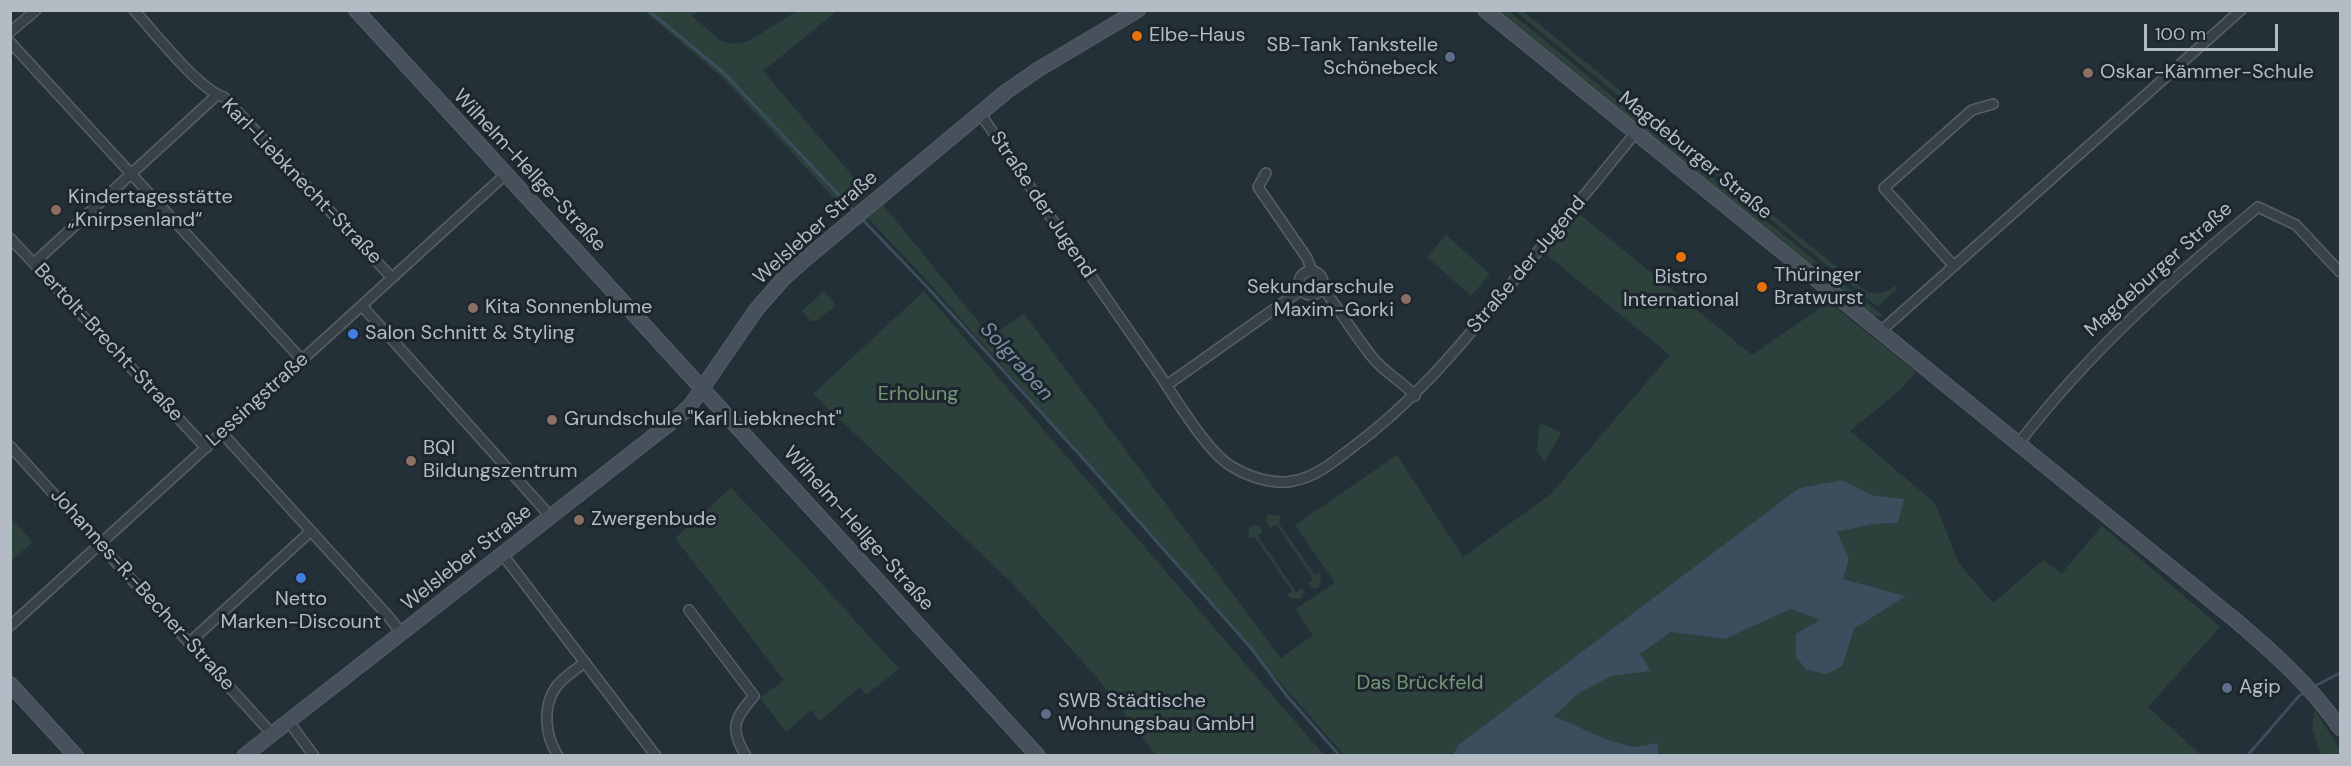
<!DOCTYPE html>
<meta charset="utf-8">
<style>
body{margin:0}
#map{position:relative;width:2351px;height:766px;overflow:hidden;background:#243037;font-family:"DM Sans",sans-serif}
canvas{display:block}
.frame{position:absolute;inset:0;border:12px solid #b3bcc4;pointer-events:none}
.scale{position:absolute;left:2144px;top:24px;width:134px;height:27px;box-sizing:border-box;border:3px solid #b3bcc4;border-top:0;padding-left:8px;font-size:18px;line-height:21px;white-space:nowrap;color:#b3bcc4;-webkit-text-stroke:4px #1d262d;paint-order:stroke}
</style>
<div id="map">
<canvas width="2351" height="766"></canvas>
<div class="frame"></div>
<div class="scale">100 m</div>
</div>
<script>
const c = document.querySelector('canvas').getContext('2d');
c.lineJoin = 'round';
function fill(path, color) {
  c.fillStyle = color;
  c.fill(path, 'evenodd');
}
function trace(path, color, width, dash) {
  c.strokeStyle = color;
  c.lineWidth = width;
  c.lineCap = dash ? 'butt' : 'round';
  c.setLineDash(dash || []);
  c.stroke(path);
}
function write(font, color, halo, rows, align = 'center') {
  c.font = font + ' "DM Sans",sans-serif';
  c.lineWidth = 6;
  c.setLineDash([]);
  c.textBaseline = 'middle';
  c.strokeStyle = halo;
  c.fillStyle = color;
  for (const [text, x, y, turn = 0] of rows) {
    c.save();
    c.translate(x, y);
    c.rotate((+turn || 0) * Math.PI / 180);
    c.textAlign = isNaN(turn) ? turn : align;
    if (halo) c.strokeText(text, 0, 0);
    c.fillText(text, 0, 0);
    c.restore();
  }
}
const green = new Path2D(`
 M644 11H700L692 16 721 41 735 44 749 41 797 11H837L763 71 868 194 846 211 722 77Z
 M1493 11H1509L1664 139 1659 144Z
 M1515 11H1523L1866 291C1878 296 1885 293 1895 286L1897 288 1878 307Z
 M1666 140 1817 262 1808 265 1661 146Z
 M883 205 990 336 1024 314 1281 658 1313 635 1295 609 1335 583 1295 525 1397 455 1463 557 1551 494 1670 355 1538 248 1572 208 1752 355 1829 302 1916 372 1899 391 1850 431 1935 503 1958 562 1993 603 2043 560 2062 573 2102 526 2220 627 2148 707 2201 755H1659L1656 743 1633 747 1608 740 1554 716 1578 694 1611 676 1651 671 1640 654 1671 632 1725 639 1791 609 1821 620 1843 665 1854 629 1906 596 1843 579 1849 559 1836 532 1873 524 1898 523 1903 499 1872 495 1842 480 1799 488 1458 745 1453 755H1344L931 285 868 218Z
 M1446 235 1490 274 1471 296 1427 257Z
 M1818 263 1885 317 1871 316 1812 269V267Z
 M824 291 836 305 817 321H811L802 311Z
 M924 291 1324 755H1156L1097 678 1014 585 813 394Z
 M1541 423 1561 433 1545 462 1537 451 1539 428Z
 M731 488 801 561 899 669 866 695 860 687 820 721 811 710 786 732 760 698 784 680 675 538Z
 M1268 514 1280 516 1281 519 1278 522 1315 575 1320 573 1321 581 1319 587 1314 589 1308 583 1313 579 1276 524 1270 528 1266 521Z
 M10 518 33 542 11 561H10Z
 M1255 525 1259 526 1263 532 1258 536 1296 592 1302 588 1304 592 1301 599 1290 598 1288 595 1292 591 1255 538H1249V528Z
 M2315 710 2340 750V755H2321L2312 728Z`);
const water = new Path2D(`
 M1842 480 1872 495 1904 499 1898 523 1873 524 1837 532 1849 559 1843 579 1906 596 1854 629 1843 665 1827 674 1807 670 1796 657V634L1820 620 1791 609 1725 639 1671 632 1640 654 1651 671 1611 676 1578 694 1554 716 1608 740 1633 747 1657 743 1659 755H1453L1458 745 1799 488Z`);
const stream = new Path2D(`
 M648 10 725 74 855 212
 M862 219 930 290 1088 464 1251 648 1287 696 1340 756
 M2313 687 2340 673
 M2247 756 2299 696 2305 692`);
const street = new Path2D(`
 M134 10C153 31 200 91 224 97L392 278
 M10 32 36 10
 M10 42 302 360
 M980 113C1038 199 1096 284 1155 368 1173 394 1206 451 1231 466 1249 477 1273 485 1293 481 1314 478 1333 462 1349 450 1413 403 1456 351 1506 290 1549 238 1593 185 1636 132
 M1266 173 1258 187 1307 258 1312 271
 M10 238 206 448
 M34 263 217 95
 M1953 265 1884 188 1972 110 1993 104
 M1299 283a12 12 0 1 1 24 0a12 12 0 1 1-24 0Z
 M1322 286C1339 310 1355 336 1373 358 1385 373 1402 381 1415 396
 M362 306 551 517
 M1881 331 2241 10
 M1167 385 1301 290
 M222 433 388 616 402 634
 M2019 443C2088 353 2171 279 2258 207L2296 225 2340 272
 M10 446 273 735
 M503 555 656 756
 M689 610 754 696C734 719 729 728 746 756
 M10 626 506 174
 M190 642 311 531
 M289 722 314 756
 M558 756C545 736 542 707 556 687 563 677 576 670 585 662`);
const secondary = new Path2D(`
 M356 10 1038 756
 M1485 10 2234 619C2274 653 2310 685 2340 728
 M10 684 76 756
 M244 756 678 417 690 406 756 310 783 279 809 256 1007 91 1039 69 1138 10`);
const markers = [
 [1137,36,6,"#e8710a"],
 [1450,57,6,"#5c6f8a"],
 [2088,73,6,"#8d6e63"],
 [56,210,6,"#8d6e63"],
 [1681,257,6,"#e8710a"],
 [1762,287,6,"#e8710a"],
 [1406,299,6,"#8d6e63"],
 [473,308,6,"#8d6e63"],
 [353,334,6,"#3f7fe0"],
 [552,420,6,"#8d6e63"],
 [411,461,6,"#8d6e63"],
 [579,520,6,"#8d6e63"],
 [301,578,6,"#3f7fe0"],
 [2227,688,6,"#5c6f8a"],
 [1046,714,6,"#5c6f8a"]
];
const poiNames = [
 ["Elbe-Haus",1149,36],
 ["SB-Tank Tankstelle",1438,46,"right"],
 ["Schönebeck",1438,69,"right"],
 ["Oskar-Kämmer-Schule",2100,73],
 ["Kindertagesstätte",68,198],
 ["„Knirpsenland“",68,221],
 ["Thüringer",1774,276],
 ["Bratwurst",1774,299],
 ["Bistro",1681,278,"center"],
 ["International",1681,301,"center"],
 ["Sekundarschule",1394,288,"right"],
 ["Maxim-Gorki",1394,311,"right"],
 ["Kita Sonnenblume",485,308],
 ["Salon Schnitt & Styling",365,334],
 ["Grundschule \"Karl Liebknecht\"",564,420],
 ["BQI",423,449],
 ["Bildungszentrum",423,472],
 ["Zwergenbude",591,520],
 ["Netto",301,600,"center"],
 ["Marken-Discount",301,623,"center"],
 ["Agip",2239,688],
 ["SWB Städtische",1058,702],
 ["Wohnungsbau GmbH",1058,725]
];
const streetNames = [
 ["Magdeburger Straße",1695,156,39],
 ["Wilhelm-Hellge-Straße",529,171,47],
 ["Karl-Liebknecht-Straße",301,182,46],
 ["Straße der Jugend",1042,205,56],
 ["Welsleber Straße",816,228,-42],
 ["Straße der Jugend",1527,265,-50],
 ["Magdeburger Straße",2159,270,-42],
 ["Bertolt-Brecht-Straße",108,343,47],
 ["Lessingstraße",258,400,-42],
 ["Wilhelm-Hellge-Straße",858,529,48],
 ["Welsleber Straße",467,558,-38],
 ["Johannes-R.-Becher-Straße",142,590,48]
];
const parkNames = [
 ["Erholung",918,395],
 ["Das Brückfeld",1420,684]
];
const waterNames = [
 ["Solgraben",1016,362,48]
];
fill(green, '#2c403c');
fill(water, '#3a4e5d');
trace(stream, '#3a4e5d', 3);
trace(street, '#565f66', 12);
trace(secondary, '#565f66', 16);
trace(street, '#384148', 9);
trace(secondary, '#46515b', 14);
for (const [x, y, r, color] of markers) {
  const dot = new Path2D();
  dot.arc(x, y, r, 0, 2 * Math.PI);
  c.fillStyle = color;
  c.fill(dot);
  trace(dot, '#1d262d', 2);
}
write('20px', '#b3bcc4', '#1d262d', poiNames, 'left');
write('20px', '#b3bcc4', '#1d262d', streetNames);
write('20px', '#749776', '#1d262d', parkNames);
write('italic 21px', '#7792a4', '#1d262d', waterNames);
</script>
